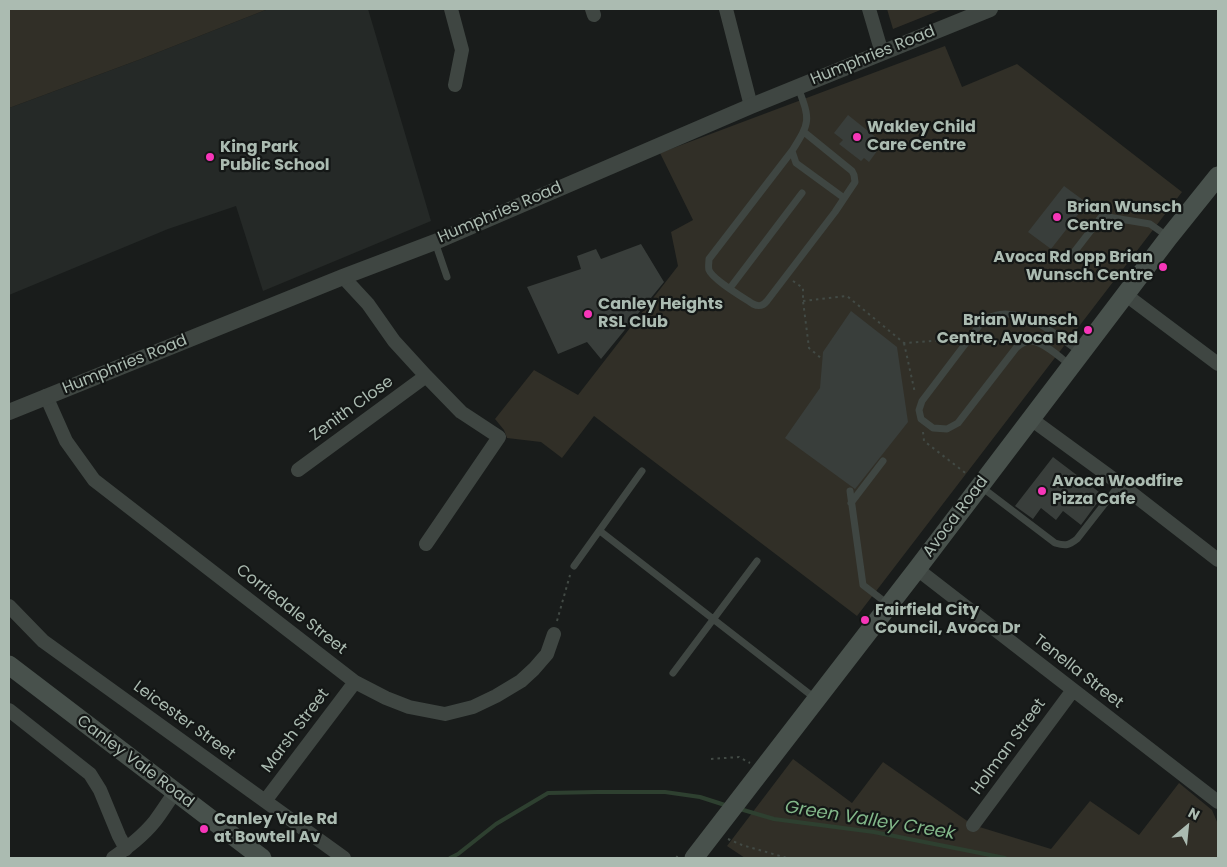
<!DOCTYPE html>
<style>
body{margin:0}
#map{position:relative;width:1227px;height:867px;overflow:hidden;background:#191c1b;font-family:Poppins,sans-serif}
canvas{display:block}
.frame{position:absolute;inset:0;border:10px solid #abbbb1;pointer-events:none}
.north{position:absolute;left:1162px;top:802px;width:50px;height:50px;-webkit-text-stroke:4px #141716;paint-order:stroke;rotate:28deg;font-size:14px;font-weight:700;line-height:20px;text-align:center;color:#abbbb1}
.north::after{content:'';display:block;margin:auto;width:18px;height:22px;background:#abbbb1;clip-path:polygon(50% 0,100% 100%,50% 72%,0 100%)}
</style>
<div id="map">
<canvas width="1227" height="867"></canvas>
<div class="frame"></div>
<div class="north">N</div>
</div>
<script>
const c = document.querySelector('canvas').getContext('2d');
c.lineJoin = 'round';
function fill(path, color) {
  c.fillStyle = color;
  c.fill(path, 'evenodd');
}
function trace(path, color, width, dash) {
  c.strokeStyle = color;
  c.lineWidth = width;
  c.lineCap = dash ? 'butt' : 'round';
  c.setLineDash(dash || []);
  c.stroke(path);
}
function write(font, color, halo, rows, align = 'center') {
  c.font = font + ' Poppins,sans-serif';
  c.lineWidth = 4.5;
  c.setLineDash([]);
  c.textBaseline = 'middle';
  c.strokeStyle = halo;
  c.fillStyle = color;
  for (const [text, x, y, turn = 0] of rows) {
    c.save();
    c.translate(x, y);
    c.rotate((+turn || 0) * Math.PI / 180);
    c.textAlign = isNaN(turn) ? turn : align;
    if (halo) c.strokeText(text, 0, 0);
    c.fillText(text, 0, 0);
    c.restore();
  }
}
const built = new Path2D(`
 M268 9H368L431 221 263 291 236 206 168 229 9 295V108L141 59Z`);
const green = new Path2D(`
 M9 9H268L141 59 9 108Z
 M887 9H943L893 29Z
 M945 46 962 87 1017 64 1182 192 857 616 594 416 562 458 541 442 507 438 504 430 495 419 534 370 578 395 678 266 671 232 693 220 660 153Z
 M793 759 852 803 883 762 973 825 1051 849 1090 801 1139 835 1179 783 1212 810 1218 824V858H745L727 846Z`);
const stream = new Path2D(`
 M740 809 774 819 874 832 1005 858
 M450 858 458 854 496 824 548 793 597 792H665L700 797 728 806`);
const building = new Path2D(`
 M848 115 883 143 869 162 864 158 861 161 839 144 843 140 834 133Z
 M1064 186 1087 203 1051 249 1028 232Z
 M641 244 664 282 601 359 587 342 558 354 527 287 581 269 577 256 596 249 601 259Z
 M851 311 897 347 908 422 855 489 785 438 820 388 823 352Z
 M1053 457 1103 495 1081 525 1063 511 1056 520 1041 508 1033 519 1015 506Z`);
const path = new Path2D(`
 M793 281 803 288V301L809 348 822 359
 M803 301 847 296 904 343 947 340 952 344
 M904 343 915 393
 M923 432 924 441 968 475
 M557 621 570 575
 M711 759 739 757 750 763
 M728 839 742 845 787 858
 M676 858 679 854`);
const service = new Path2D(`
 M798 87C810 120 811 121 792 151L709 259C709 262 708 267 709 270 712 279 744 298 753 304 759 307 763 306 767 301L835 212 855 182 854 175 852 171 804 132
 M792 151 796 163 844 198
 M435 242 447 277
 M1068 260 1102 216 1150 224 1167 236
 M730 288 802 193
 M1071 366C1062 359 1042 340 1030 341 1024 341 1021 344 1016 348L958 423 947 429 933 428 921 419 919 410 922 401 985 318C991 317 999 314 1005 314 1034 314 1059 337 1081 353
 M980 486 1055 543C1065 546 1068 546 1077 539L1120 484
 M850 491 863 585 889 605
 M851 503 883 461
 M600 531 816 699
 M574 566 642 471
 M673 673 757 561`);
const minor = new Path2D(`
 M451 9 462 50 455 85
 M592 9 594 15
 M726 9 751 106
 M869 9 882 53
 M343 277 368 304 394 341 426 376 461 412 499 437 426 544
 M1126 295 1218 364
 M46 396 66 441 94 480 355 682 386 698 409 707 445 714 473 707 496 696 521 681 534 669 547 654 554 634
 M1031 419 1120 484 1218 560
 M298 470 426 376
 M917 569 1218 802
 M9 606 43 641 344 858
 M9 710 90 774 100 790 119 836 126 849
 M265 801 355 682
 M973 825 1073 690
 M113 858C128 847 143 836 155 821 162 812 168 802 175 792`);
const tertiary = new Path2D(`
 M9 412 343 277 435 242 751 106 990 9`);
const secondary = new Path2D(`
 M9 665 262 858
 M694 858 917 569 1169 237 1218 176`);
const markers = [
 [857,137,5,"#f736b9"],
 [210,157,5,"#f736b9"],
 [1057,217,5,"#f736b9"],
 [1163,267,5,"#f736b9"],
 [588,314,5,"#f736b9"],
 [1088,330,5,"#f736b9"],
 [1042,491,5,"#f736b9"],
 [865,620,5,"#f736b9"],
 [204,829,5,"#f736b9"]
];
const streetNames = [
 ["Humphries Road",873,56,-22],
 ["Humphries Road",500,213,-23],
 ["Humphries Road",125,365,-22],
 ["Zenith Close",352,409,-36],
 ["Avoca Road",956,517,-53],
 ["Corriedale Street",291,610,38],
 ["Tenella Street",1078,672,38],
 ["Leicester Street",184,721,36],
 ["Marsh Street",296,731,-53],
 ["Holman Street",1009,747,-54],
 ["Canley Vale Road",135,762,37]
];
const poiNames = [
 ["Wakley Child",867,128],
 ["Care Centre",867,146],
 ["King Park",220,148],
 ["Public School",220,166],
 ["Brian Wunsch",1067,208],
 ["Centre",1067,226],
 ["Avoca Rd opp Brian",1153,258,"right"],
 ["Wunsch Centre",1153,276,"right"],
 ["Canley Heights",598,305],
 ["RSL Club",598,323],
 ["Brian Wunsch",1078,321,"right"],
 ["Centre, Avoca Rd",1078,339,"right"],
 ["Avoca Woodfire",1052,482],
 ["Pizza Cafe",1052,500],
 ["Fairfield City",875,611],
 ["Council, Avoca Dr",875,629],
 ["Canley Vale Rd",214,820],
 ["at Bowtell Av",214,838]
];
const waterNames = [
 ["Green Valley Creek",870,821,9]
];
fill(built, '#252927');
fill(green, '#312f27');
trace(stream, '#2e4030', 4);
fill(building, '#393e3b');
trace(path, '#424a45', 2, [2.5, 4]);
trace(service, '#3f4642', 7);
trace(minor, '#3f4642', 14);
trace(tertiary, '#3f4642', 16);
trace(secondary, '#48514c', 19);
for (const [x, y, r, color] of markers) {
  const dot = new Path2D();
  dot.arc(x, y, r, 0, 2 * Math.PI);
  c.fillStyle = color;
  c.fill(dot);
  trace(dot, '#141716', 2);
}
write('16px', '#abbbb1', '#141716', streetNames);
write('bold 16px', '#abbbb1', '#141716', poiNames, 'left');
write('italic 18px', '#82b789', '#141716', waterNames);
</script>
